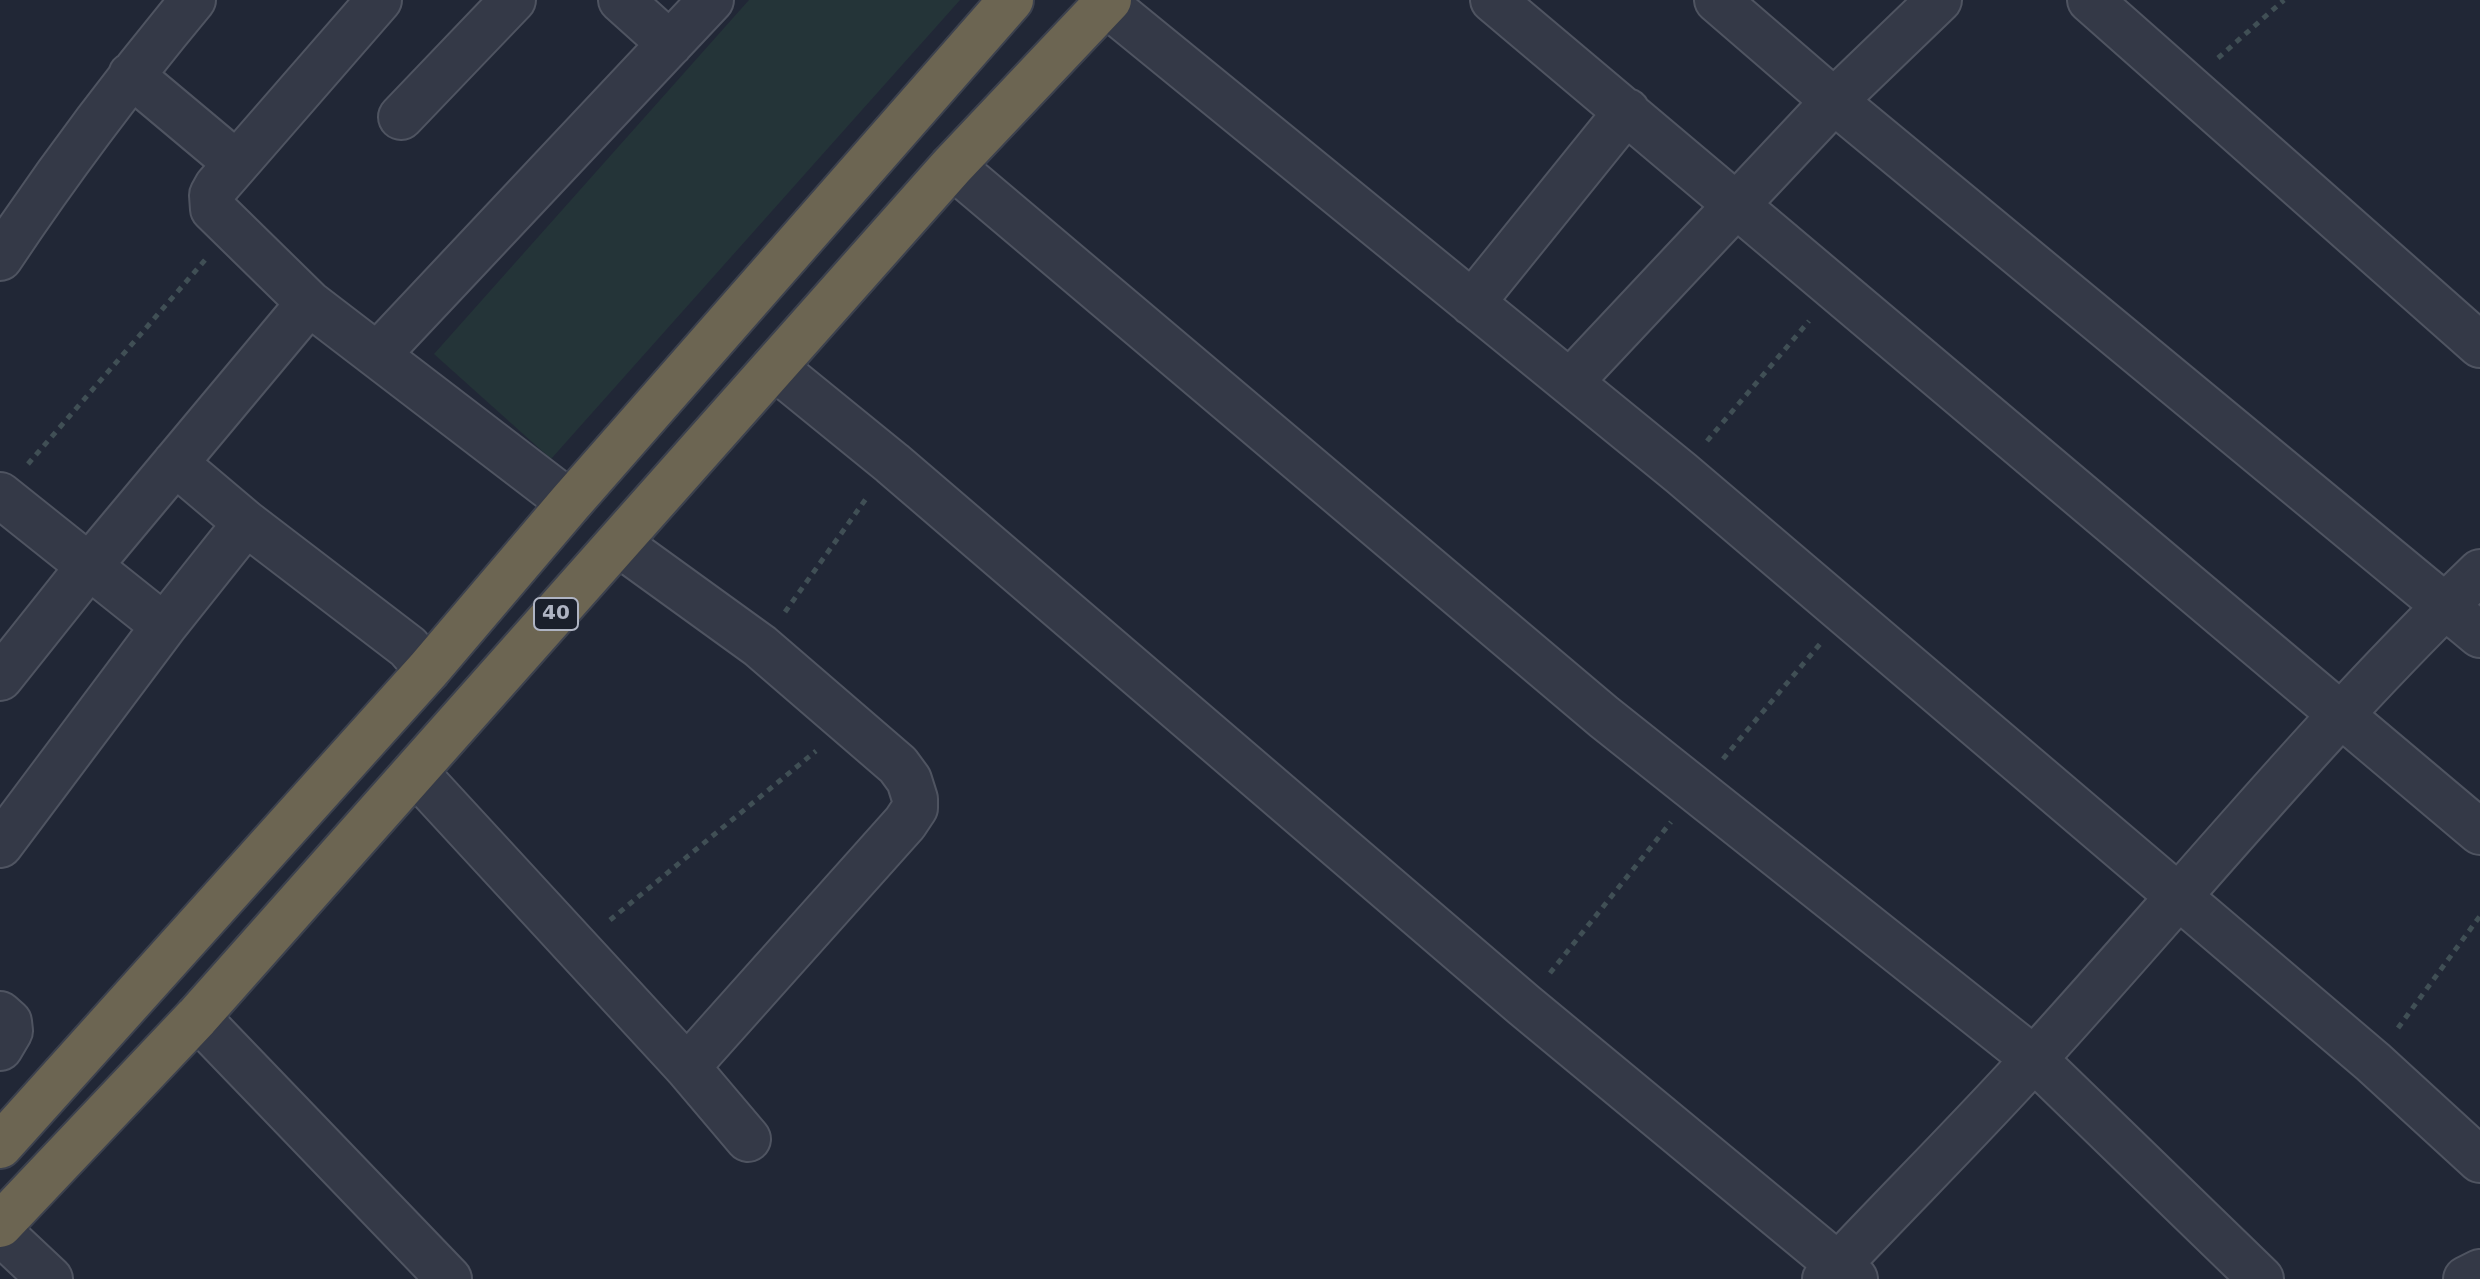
<!DOCTYPE html>
<style>
body{margin:0}
canvas{display:block;background:#212736}
</style>
<canvas width="2480" height="1279"></canvas>
<script>
const c = document.querySelector('canvas').getContext('2d');
c.lineJoin = 'round';
function fill(path, color) {
  c.fillStyle = color;
  c.fill(path, 'evenodd');
}
function trace(path, color, width, dash) {
  c.strokeStyle = color;
  c.lineWidth = width;
  c.lineCap = dash ? 'butt' : 'round';
  c.setLineDash(dash || []);
  c.stroke(path);
}
function write(font, color, halo, rows, align = 'center') {
  c.font = font + ' "DejaVu Sans",sans-serif';
  c.lineWidth = 8;
  c.setLineDash([]);
  c.textBaseline = 'middle';
  c.strokeStyle = halo;
  c.fillStyle = color;
  for (const [text, x, y, turn = 0] of rows) {
    c.save();
    c.translate(x, y);
    c.rotate((+turn || 0) * Math.PI / 180);
    c.textAlign = isNaN(turn) ? turn : align;
    if (halo) c.strokeText(text, 0, 0);
    c.fillText(text, 0, 0);
    c.restore();
  }
}
const green = new Path2D(`
 M749 0H960L551 459 434 354Z`);
const path = new Path2D(`
 M2218 58 2284 0
 M1707 441 1809 321
 M28 464 205 260
 M785 612 868 496
 M1723 759 1820 644
 M610 920 816 751
 M1550 973 1671 822
 M2398 1028 2480 916`);
const minor = new Path2D(`
 M379 0 217 186 212 195 213 209 309 303 570 503
 M621 0 670 44
 M1493 0 2480 832
 M1717 0 1834 101 2480 635
 M2090 0 2480 345
 M1106 4 1681 473 2373 1062 2480 1160
 M131 75 236 163
 M401 117 513 0
 M952 166 1604 717 2034 1059 2261 1279
 M0 258C60 168 124 83 193 0
 M1472 303 1627 111
 M378 354 711 0
 M774 367 892 463 1524 1005 1855 1279
 M1570 382 1834 101 1939 0
 M175 463 246 523
 M0 495 164 626
 M619 544 760 646 898 765 909 780 915 799V808L905 823 687 1067
 M0 678 90 565 309 303
 M415 772 687 1067 748 1139
 M0 845 164 626 246 523 408 647 428 670
 M0 1014 9 1022 10 1031 0 1048
 M197 1017 449 1279
 M0 1232 50 1279
 M1825 1279C1894 1205 1966 1134 2034 1059 2182 897 2321 725 2480 572
 M2466 1279 2480 1272`);
const highway = new Path2D(`
 M0 1146 428 670 570 503 1011 0
 M0 1225 197 1017 952 166 1109 0`);
const shields = [
 [556,614,44]
];
const shieldNames = [
 ["40",556,614]
];
fill(green, '#243438');
trace(minor, '#4f5461', 48);
trace(highway, '#3c414e', 48);
trace(path, '#404f55', 5, [6, 6]);
trace(minor, '#343947', 44);
trace(highway, '#6c6552', 44);
for (const [x, y, w] of shields) {
  const box = new Path2D();
  box.roundRect(x - w / 2, y - 16, w, 32, 6);
  c.fillStyle = '#1a1f2b';
  c.fill(box);
  trace(box, '#afb4c3', 2);
}
write('bold 20px', '#afb4c3', null, shieldNames);
</script>
